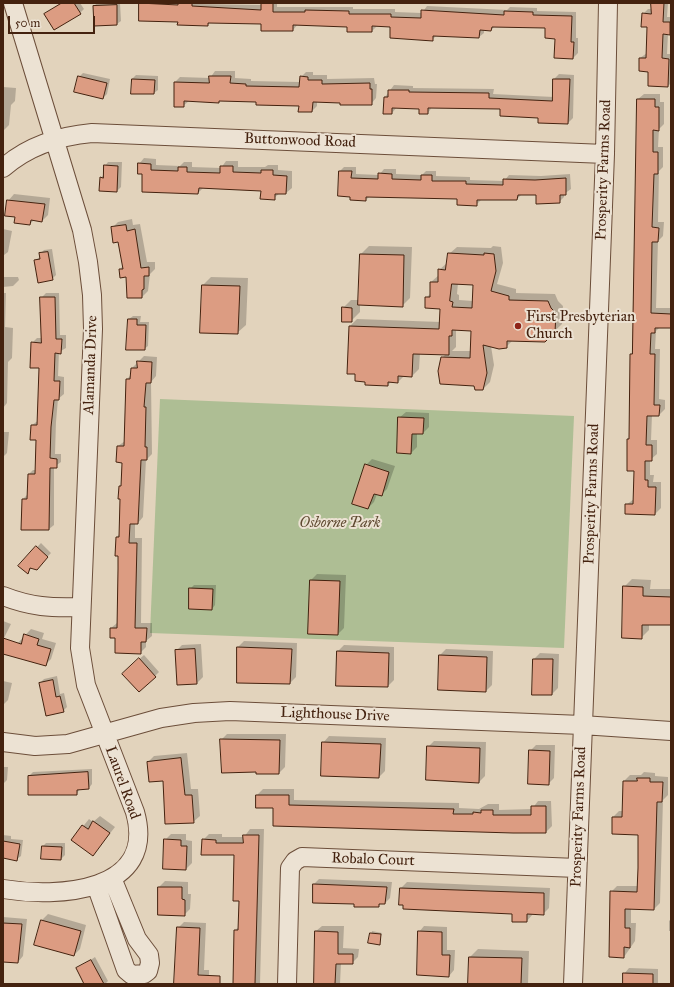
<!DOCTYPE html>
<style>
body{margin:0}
#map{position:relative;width:674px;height:987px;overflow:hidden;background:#e2d3bc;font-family:"IM FELL Great Primer",serif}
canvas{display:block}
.frame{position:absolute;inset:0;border:4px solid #44220f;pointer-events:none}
.scale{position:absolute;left:8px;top:16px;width:87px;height:18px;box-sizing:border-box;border:2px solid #44220f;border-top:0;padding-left:5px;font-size:12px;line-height:14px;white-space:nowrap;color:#44220f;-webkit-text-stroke:3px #ece2d3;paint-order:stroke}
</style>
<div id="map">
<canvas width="674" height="987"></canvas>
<div class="frame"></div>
<div class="scale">50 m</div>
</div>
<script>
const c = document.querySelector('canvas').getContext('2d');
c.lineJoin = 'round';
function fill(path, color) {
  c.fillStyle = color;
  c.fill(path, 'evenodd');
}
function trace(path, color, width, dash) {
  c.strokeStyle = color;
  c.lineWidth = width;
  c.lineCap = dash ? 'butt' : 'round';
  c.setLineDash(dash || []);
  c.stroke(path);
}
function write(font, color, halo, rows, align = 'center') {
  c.font = font + ' "IM FELL Great Primer",serif';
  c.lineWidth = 4;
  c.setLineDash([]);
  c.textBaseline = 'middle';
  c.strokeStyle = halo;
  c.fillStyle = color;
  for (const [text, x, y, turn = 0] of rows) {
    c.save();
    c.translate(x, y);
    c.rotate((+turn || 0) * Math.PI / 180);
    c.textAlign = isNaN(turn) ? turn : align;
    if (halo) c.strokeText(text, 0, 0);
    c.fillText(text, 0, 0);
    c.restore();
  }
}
const green = new Path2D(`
 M160 399 574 416 564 648 150 633Z`);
const shadow = new Path2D(`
 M61 3H80L84 9 80 13 45 14Z
 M97 3H120L121 21 117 24 94 6Z
 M140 3 262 5V3H277V7H353V9H395V12L422 13 427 6 507 10 510 7 537 8V11L576 12V38H578V53L573 58 546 27 495 26 491 30H484V33L479 37 437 35 432 40 391 26H377L372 31 348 26 298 24 293 30 262 23 210 22 208 25 179 21 140 20Z
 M652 3H668L667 17H671V32L668 34 667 54H671V83L668 86 650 71 640 58 647 53 648 26 643 14 648 9H652Z
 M215 71H235V78L251 79V81L300 82 301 77 306 72H313V75H327V79L374 78 375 84H377L376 98 371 104 317 101V106L312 111 300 105 257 101H189L183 106 175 82 180 77 210 78Z
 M83 73 110 79 107 94 103 98 79 77Z
 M559 74 574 75 573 118 568 123 501 108 432 107 428 113 420 108 397 107 392 113 385 97 394 85 413 86V88L494 89 493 94 554 97V79Z
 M136 75 158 76V90L154 93 132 79Z
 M3 87 16 88 15 101 11 105 9 125 3 131Z
 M644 94H660V102H664V124L659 129 658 147H663V167L659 171 658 222H664L663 236 658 241 656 308H671V327H660L656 331 655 349H660L659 399 665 400V409L659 415H652L651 440H657V454L650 460V475H654L653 482H661V508L655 514 626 505 634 499 635 470H628V439L630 437 631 354 633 352 638 99Z
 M144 158 156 159V165L180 166 184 162H192V167L221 168 226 161H238V167H265L268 165H278V170L292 171V188L286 193H280L274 198 262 190 203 188 198 193 143 173 139 164Z
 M108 162H122L121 187 117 191 101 178 104 174 105 166Z
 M344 167H356V174L379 175 384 169H396V174L422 175 426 171H436V176L470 177V180L504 181 509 175 541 176 570 174 571 189 564 194V197L559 202 537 194H522L517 199 481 200 477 204 458 198 370 196 366 200 340 171Z
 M14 194 50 198 48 215 42 221 34 220 30 224 16 216 8 201Z
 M132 219 133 225 140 224 147 262H155V269L150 274 148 291 142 297H128L127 276 120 269 123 266 119 241 112 228 118 222Z
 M3 229 12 231 8 252 4 255Z
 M369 246 412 247 410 298 402 306 360 304V312L351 321 343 308 351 300H359L361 254Z
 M493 246 501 247 503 263 497 284 516 289V293L555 294 558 301 563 306 562 324 544 341 513 340 506 347 491 346 494 365 490 382 483 389 442 358 446 354 420 353 419 369 412 376H404L398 382H391L388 385 366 381 356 373H348L350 326 357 319 441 322V308L426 298 431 293V282L439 275V270L447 263 449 254 457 247 491 248ZM458 283 474 284 473 301 459 300V295L457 294ZM456 330H472L471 351H452L456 347Z
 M52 249 56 275 52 279 36 260 41 256 40 254 44 250Z
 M3 277H18L19 280 13 286 3 287Z
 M211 277 248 278 246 325 237 333 201 332 203 285Z
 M3 293H6L5 327 13 328 12 358 8 362 7 403 3 408Z
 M46 293H59L60 335H66V348L59 352 58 376 64 377V394L58 399 56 422 55 454H61V462L54 467V525L49 529 23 499 28 494 29 474 33 470H36L37 439 32 425 39 420 40 367 32 343 37 338H42L41 298Z
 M133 316H141L140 322H149L148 346 144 349 129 319Z
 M144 356 157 357 156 376 151 382 152 454 146 460 143 517 138 523H135V538H142L141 623H152V636L146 641V647L140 653 116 637 111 628 117 623 119 569 117 537 120 533 121 498 120 486 122 484 123 462 118 446 125 441 127 379 131 375 132 368Z
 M406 412 429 413V427L423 433H417V447L411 453 399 418Z
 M3 425H4V432H9L7 453 3 457Z
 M372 459 395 466 387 489 381 495 377 494 374 502 368 508 366 465Z
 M41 543 51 553 36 569 32 567 28 573 19 566Z
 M317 574 346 575 344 628 338 634 309 633 311 580Z
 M632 579 651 580 650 589H671V624H649V630L641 638 624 587Z
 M194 585H216L215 605 212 609 190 589Z
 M3 621 11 624 3 640Z
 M31 629 44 633 42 639 56 643 51 659 45 665 18 643Z
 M244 641 297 643 296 677 290 683 238 682V647Z
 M201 644 203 677 197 683 176 651 182 645Z
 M344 645 394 647V680L388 686 338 651Z
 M446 649 493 651 492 685 486 691 440 655Z
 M540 653 559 654 558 688 552 694H533L534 659Z
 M144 655 159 672 155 676 127 670Z
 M57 676 60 694 64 693 67 707 63 711 40 683 44 679Z
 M3 681 12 683 8 700 4 704Z
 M227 734H286L285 767 279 773 257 771 221 740Z
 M329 736 386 738 385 771 379 777 323 743Z
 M434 741 486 742 485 776 479 782 428 747Z
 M536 745H555L554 778 548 784 530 751Z
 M187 753 191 789H198L200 816 193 822 164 780 148 762 154 756Z
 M3 767H8L7 780 3 784Z
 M92 769V784L89 788H80L77 794H29V776L33 772Z
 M644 772 655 773V776L668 777V795L663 800 660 903 654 909 631 908V923H636L635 941 624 957 611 892 617 886H638L639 834 613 817 619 811H623L624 781 630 775H641Z
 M263 789H294V800L459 803V808L479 809 488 804H499V810L532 809 538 801H551L552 826 546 832 274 807 257 795Z
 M100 816 115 827 93 855 72 840 89 819 93 822Z
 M250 829H264L260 984H234L235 930 239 927 240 900 235 854 203 840 209 834H222V837H244Z
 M171 834H186V840L192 841V863L186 869 165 840Z
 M3 835 11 836V839L23 840 21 856 17 859 3 857Z
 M46 843H65V855L61 859 43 846Z
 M319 879 392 882 390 898 385 903H381L378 906 355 903 314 884Z
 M165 881 188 882V894H191L190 909 184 915 159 887Z
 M407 882 550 888 549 908 543 914H533L527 921 513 913 404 904 401 888Z
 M48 914 86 925 80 949 74 955 42 920Z
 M3 917 27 919 23 956 18 962 3 961Z
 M671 919V931H669V921Z
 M184 922 206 923 204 970H209V981L206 984H175L178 928Z
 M322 926H344L343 948 359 949 358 957 352 963H341L340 984H314L316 931Z
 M424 926 447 927V950H455L454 970 449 976 419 932Z
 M372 931 382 933 379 944 370 943Z
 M478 949 529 951 528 984H469L470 957Z
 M95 957 108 981 105 984H85L77 969Z
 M629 968 658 969V984H624V974Z`);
const building = new Path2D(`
 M62 3H74L81 14 54 30 44 14Z
 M139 3 178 5V3H192V6L261 10V3H273V12H305V10L349 11V14H391V17L421 18V10L504 15V11L533 12V15L572 16 571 42H574L573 59 554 58 555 39 545 38V28L492 27 491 31 480 30 479 38 433 36V41L390 38V27L372 26V32H347V27L293 25V31H261V24L208 23V26L177 25 178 22 139 21Z
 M651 3H664L663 22H670V35L663 34 662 58 669 59 668 87 648 86V72L639 71V58H646L647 27H641L642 13 651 14Z
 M117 5V25L94 26 93 6Z
 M78 76 107 83 103 99 74 92Z
 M209 76H231L230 83 246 84V86L299 87 300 76 308 77V80H322V84L370 83V89H372V105H340V103L313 102 312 112H298L299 106 256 105V102L219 101V103L184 101V107H174V82L209 83Z
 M132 79 155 80 154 94H131Z
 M553 79H570L568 124 538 123V118L500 116V109L428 108V114H419V109L392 108V114H383L384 97H388V90H409V92L489 93V98L552 101Z
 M637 99H655V107H659V131L653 130V152H658V174H654L652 227 659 228 658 242H652L651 313 671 314V328H655V333H651L650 354H655L654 405H660L659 416H647L646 445H652V461H645V480H648V487H656L655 515 625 514V504H633L634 471H627V439H629L630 354H632Z
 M138 163 151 164V170L178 171V167H187V172L220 173V166H233V172L261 173V170H273V175L287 176 286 194H275V200L260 199 261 191 219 189 199 188 198 194 142 192V174H138Z
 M104 165 118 166 117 192 99 191 100 177 103 178Z
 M339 171H352L351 178 378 179V173L392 174V179L421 180V175H432V181H466V184L503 185V179L535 180 566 178V195H560V203L536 204V195H518L517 200H477V206L457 205V199L366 197V201L350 200V197L338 196Z
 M7 200 45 204 42 222 31 220 30 225 14 223 15 217 5 216Z
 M126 225 127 231 135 229 141 268 149 267V276H144V289L142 290V298H127L126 277 120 278 119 269H123L118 242 113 243 111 227Z
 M48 252 53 280 38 283 34 260 40 259 39 253Z
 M448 253 484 255V253L494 254 496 271 491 291 509 296V300L548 301 551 308 556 313 555 332 545 342 507 341V348L499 349 483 345 487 373 483 390H475L474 386 440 384 438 371 441 357 470 358 471 331 452 330V336H449V355L413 354 412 377 398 376V383L388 382V386L365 385V382L355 381V374H347L349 326 439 329 440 309 425 308V297H430V282H438V269L445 270ZM452 284 473 285 472 308 452 307 453 302 450 301Z
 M360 254 404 255 403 307 358 305Z
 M202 285 240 286 238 334 200 333Z
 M40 297H55L56 339H62L61 354 55 353 54 381H60L59 400H54L51 427 50 458 57 459V468H50L49 530H21L22 499H27L28 474H35L36 440H30L31 425H37L39 368H30L31 342 41 343Z
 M342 307 352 308V322H342Z
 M128 319H137V325H146L145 350H126Z
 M137 361 152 362 151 383H146L144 407H146L145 447H147V460H141L138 524H130L129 543H137L135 628H147L146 642H141V654L115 653V638H110V628H117L118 569V556H115L116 537H119L120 499H118L119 486H121L122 463 116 462 117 446H124L126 379H130L131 368H137Z
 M398 417 424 418 423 434H412L411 454 397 453Z
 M365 464 389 472 382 496 374 494 368 509 352 504Z
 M36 546 48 557 37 570 30 568 28 574 18 566Z
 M310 580 340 581 338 635 308 634Z
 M623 586 643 587V596L671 597V625H642V639L622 638Z
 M189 588 213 589 212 610 189 609Z
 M24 634 39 639 37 645 51 649 46 666 3 654V638L21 644Z
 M237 647 292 649 290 684 237 683Z
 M195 649 197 684 177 685 175 650Z
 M337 651 389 653 388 687 336 686Z
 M439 655 487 657 486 692 438 690Z
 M139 658 156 677 139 692 122 674Z
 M533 659H553L552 695H532Z
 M53 680 56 697 60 696 64 712 46 716 39 683Z
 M220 739 280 740 279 774H256V772L222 773Z
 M322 742 381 744 379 778 321 776Z
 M427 746 480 748 479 783 426 780Z
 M529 750 550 751 549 785 528 784Z
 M181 758 185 795H192L194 823 165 824 163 781 149 782 147 762Z
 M88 772 89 789 77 790V795H28V776Z
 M637 778H650V782H663L662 802H657L654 910 625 909V928H630V948L624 947V958L609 957 610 891 637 892 638 868V835L612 834V817H622L623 781H637Z
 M256 795H289V805L454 809 453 814H473V812L481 813V810H493V815H531V806H546V833H513L273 826V808H256Z
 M93 821 110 833 93 856 71 840 82 825 88 829Z
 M243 835H259L255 984H233L234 930H238L239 901H233L234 855H201L202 839 216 840V843H243Z
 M164 839 181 840V846H187L186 870 163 869Z
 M3 841 20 844 17 861 3 858Z
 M42 846 62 847 61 860 41 859Z
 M313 884 387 887 385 904H379V907H354V904L313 903Z
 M158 887H182V899L185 900V916L158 915Z
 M400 888 544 893V915L527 914V922H512V914L403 909V905H399Z
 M41 920 81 931 74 956 34 945Z
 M3 923 22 924 18 963 3 962Z
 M177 927 200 928 198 975 220 976V984H174Z
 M315 931 338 932V954H353V964H336L335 984H314Z
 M418 931 442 932V955H450L449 977 417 975Z
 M370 933 381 934 380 945 368 943Z
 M469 957 522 958 521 984H468Z
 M91 960 104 984H84L76 968Z
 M623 973 653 974V984H623Z`);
const minor = new Path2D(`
 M3 168C28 146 59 136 92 133L605 154
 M3 596C31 607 51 608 81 607
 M3 742 35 746 68 744 161 718 194 713 230 711 582 725 671 731
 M96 885 126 970 132 975 144 974 148 971 150 963 149 955 137 939 112 878
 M3 889C57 898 158 893 135 812L86 685 80 648 93 329 92 295 88 262 82 230 13 3
 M287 984 290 868 295 861 302 857 577 868
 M573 984 605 154 608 3`);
const markers = [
 [518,326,4,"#8f2418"]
];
const streetNames = [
 ["Buttonwood Road",300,141,2],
 ["Prosperity Farms Road",604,170,-88],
 ["Alamanda Drive",91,365,-88],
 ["Prosperity Farms Road",592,494,-88],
 ["Lighthouse Drive",335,715,2],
 ["Laurel Road",122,783,70],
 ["Prosperity Farms Road",579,817,-88],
 ["Robalo Court",373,860,2]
];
const poiNames = [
 ["First Presbyterian",526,317],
 ["Church",526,334]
];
const parkNames = [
 ["Osborne Park",340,523]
];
fill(green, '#aebe94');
fill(shadow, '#0003');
fill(building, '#dc9c82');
trace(building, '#44220f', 1);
trace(minor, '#6c4e3a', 20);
trace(minor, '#ece2d3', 18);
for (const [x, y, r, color] of markers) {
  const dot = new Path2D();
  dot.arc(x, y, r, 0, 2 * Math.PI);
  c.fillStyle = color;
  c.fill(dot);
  trace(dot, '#ece2d3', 1.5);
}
write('15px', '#44220f', '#ece2d3', streetNames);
write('15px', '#44220f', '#ece2d3', poiNames, 'left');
write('italic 15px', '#5e4930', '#ece2d3', parkNames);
</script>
